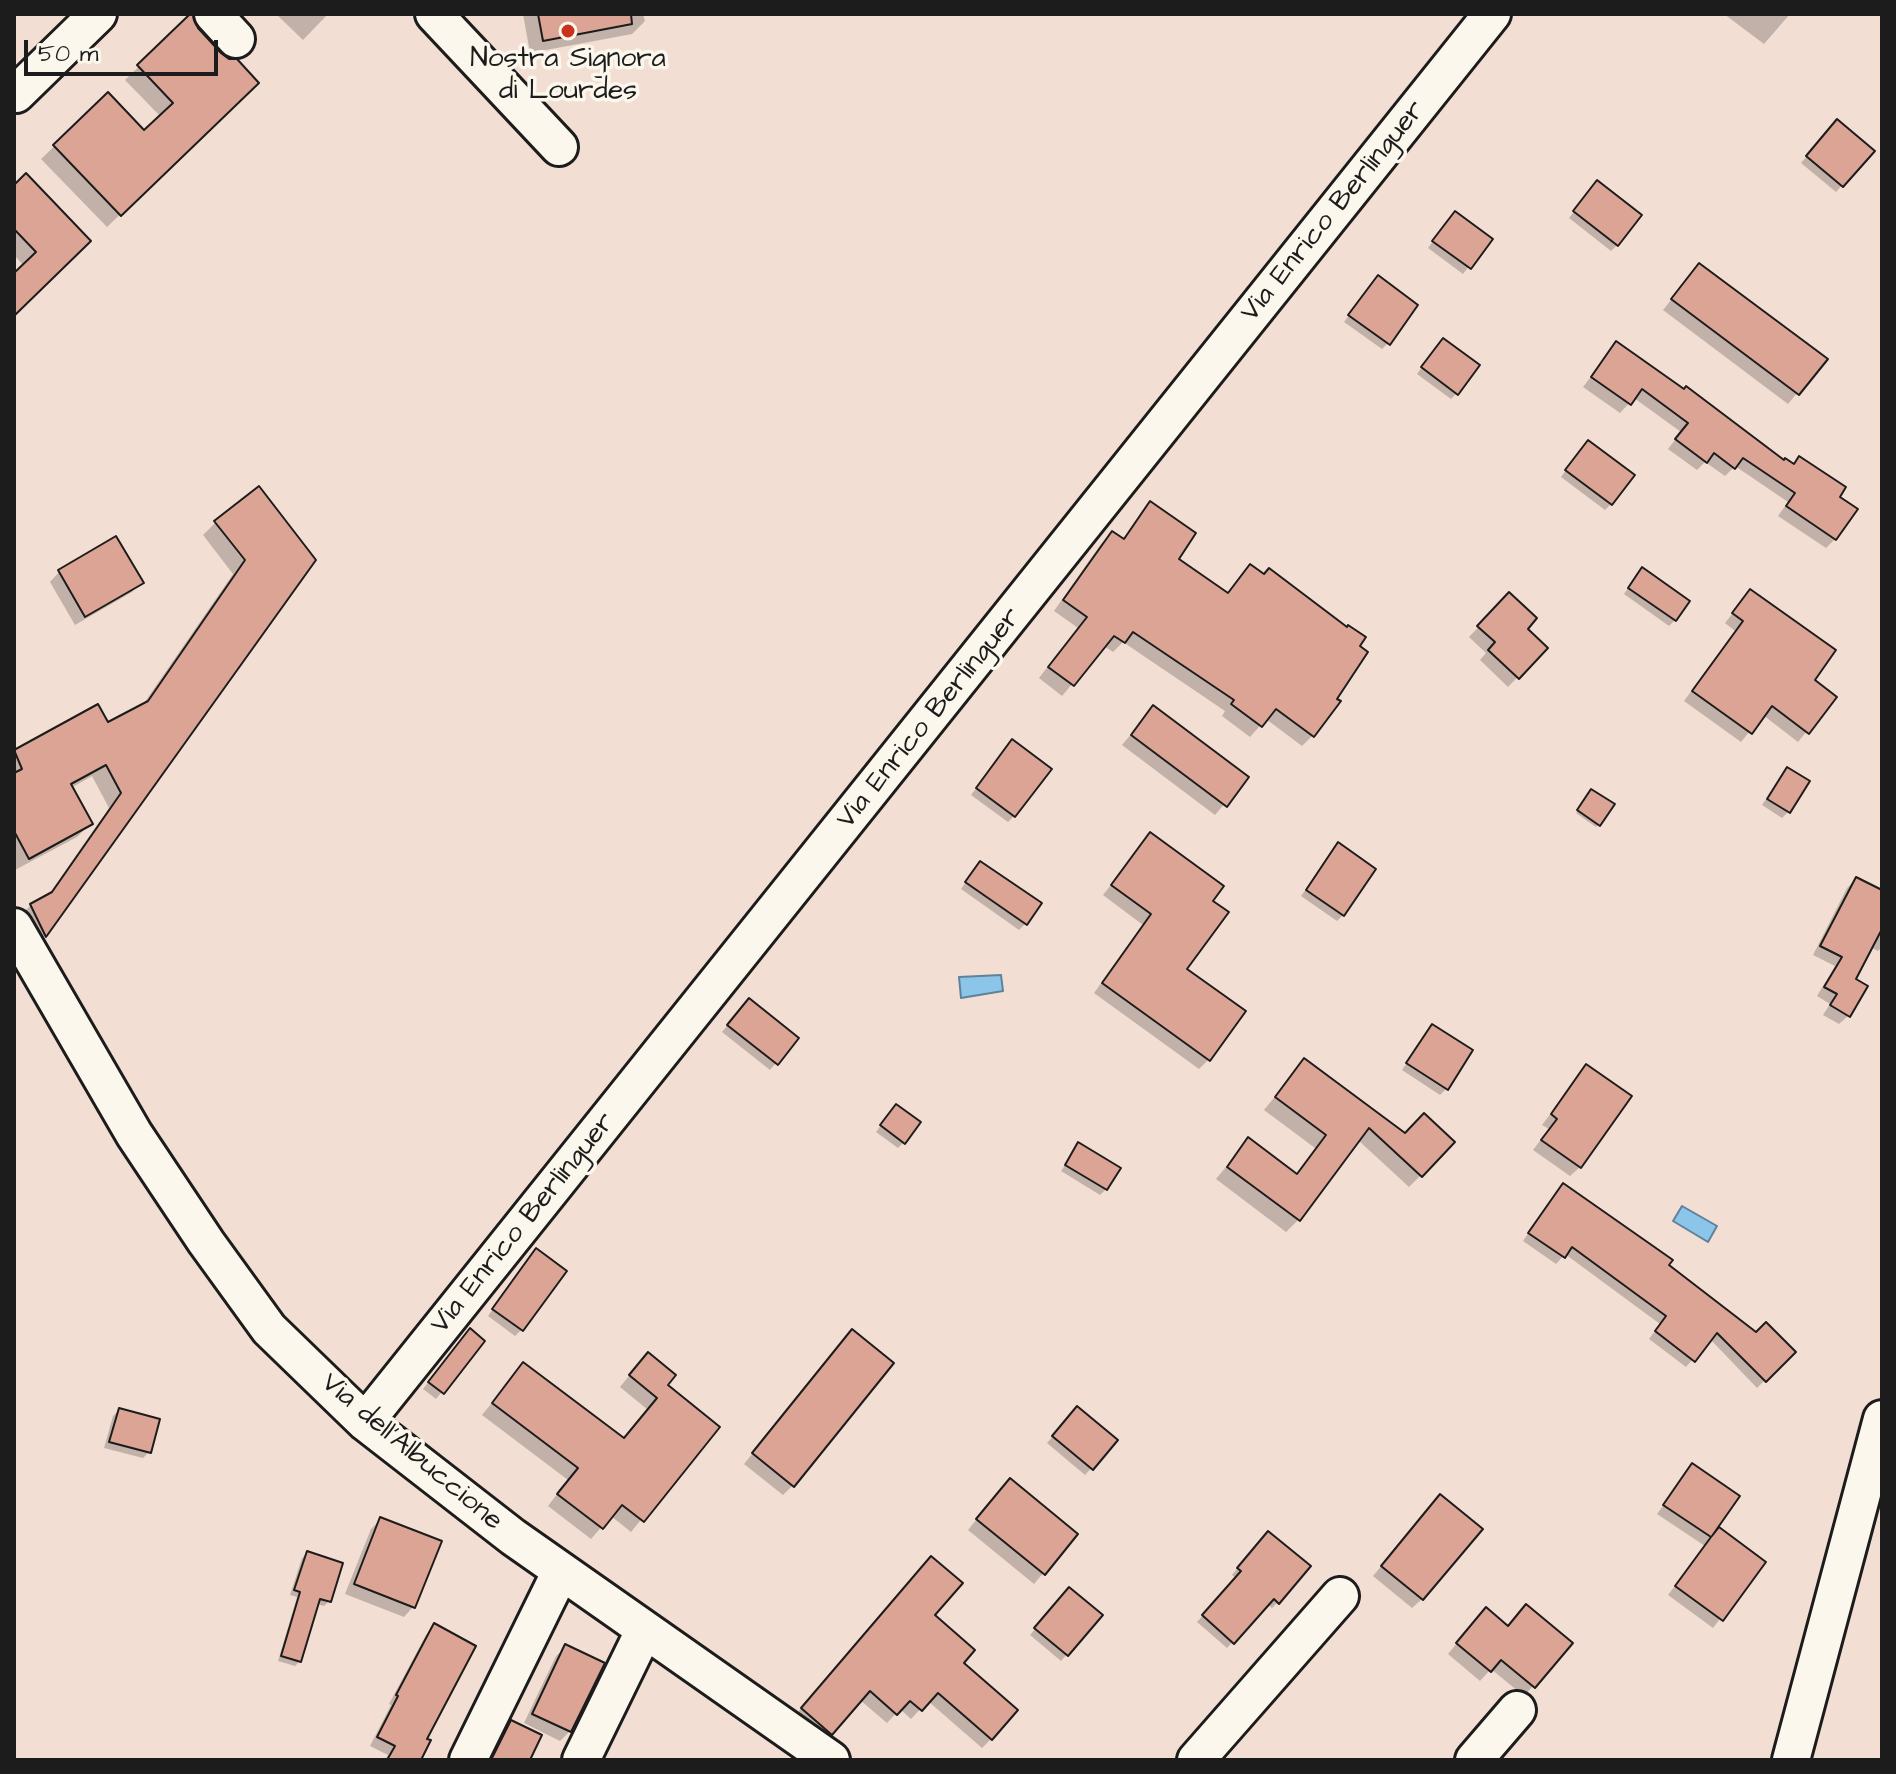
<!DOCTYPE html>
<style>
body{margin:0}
#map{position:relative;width:1896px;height:1774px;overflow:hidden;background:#f2ded2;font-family:"Architects Daughter",sans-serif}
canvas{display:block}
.frame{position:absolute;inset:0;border:16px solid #1c1c1c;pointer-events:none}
.scale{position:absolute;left:24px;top:40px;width:194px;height:36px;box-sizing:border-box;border:4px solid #1c1c1c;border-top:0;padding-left:10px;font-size:24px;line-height:28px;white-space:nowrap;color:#1c1c1c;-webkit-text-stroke:6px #fbf7ec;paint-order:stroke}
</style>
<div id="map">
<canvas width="1896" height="1774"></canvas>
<div class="frame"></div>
<div class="scale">50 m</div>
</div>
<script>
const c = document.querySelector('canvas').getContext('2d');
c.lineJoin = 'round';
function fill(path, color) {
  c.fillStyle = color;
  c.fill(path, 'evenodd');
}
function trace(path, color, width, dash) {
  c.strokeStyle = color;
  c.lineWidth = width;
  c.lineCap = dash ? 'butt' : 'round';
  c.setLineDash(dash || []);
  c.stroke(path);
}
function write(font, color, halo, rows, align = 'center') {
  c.font = font + ' "Architects Daughter",sans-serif';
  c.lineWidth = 7;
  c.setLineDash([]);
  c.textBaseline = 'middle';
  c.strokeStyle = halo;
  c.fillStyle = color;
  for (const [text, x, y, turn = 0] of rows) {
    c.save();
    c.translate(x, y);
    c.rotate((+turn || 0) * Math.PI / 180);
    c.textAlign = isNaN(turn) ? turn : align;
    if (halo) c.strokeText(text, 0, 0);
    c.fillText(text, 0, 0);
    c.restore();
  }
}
const water = new Path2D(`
 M1001 975 1003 991 961 998 959 977Z
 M1682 1206 1717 1226 1708 1242 1673 1221Z`);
const shadow = new Path2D(`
 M276 14H328L303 40Z
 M523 14H643L645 21 632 34 530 53Z
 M1724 14H1790L1764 44Z
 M191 16 196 29 219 55 257 83 107 227 41 159 108 95 144 133 161 117 125 80Z
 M1831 128 1872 151 1836 192 1801 163Z
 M14 188 88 241 14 313V276L24 266 14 255Z
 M1592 189 1617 245 1611 251 1569 218Z
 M1449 220 1490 239 1463 274 1428 248Z
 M1699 265 1825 359 1788 404 1663 310Z
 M1372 284 1388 343 1382 349 1344 322Z
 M1616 344 1784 463 1792 465 1799 458 1837 497 1835 539 1826 548 1778 516 1788 502 1735 466 1725 476 1705 462 1697 470 1668 449 1681 432 1634 398 1620 413 1583 387Z
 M1437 346 1457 393 1451 399 1417 374Z
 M1582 448 1611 504 1605 510 1561 477Z
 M1151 504 1176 560 1313 735 1302 746 1266 719 1250 737 1222 716 1225 711 1123 642 1113 652 1104 646 1062 696 1039 678 1078 628 1054 611 1101 544 1112 534 1122 540Z
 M216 522 314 560 45 936 33 948 18 918 31 905 47 897 109 808 92 776 71 788 90 824 77 837 15 870 14 752 97 707 107 725 142 706 233 574 203 535Z
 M59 572 141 582 132 592 75 625 50 582Z
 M1636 576 1675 620 1669 626 1624 594Z
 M1750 591 1812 680 1834 698 1798 742 1763 715 1741 742 1684 701 1735 631 1725 623Z
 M1509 595 1525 629 1546 648 1508 687 1480 660 1486 653 1469 637Z
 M1154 707 1247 777 1215 815 1122 745Z
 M1007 748 1014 816 1008 822 971 795Z
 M1787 769 1788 812 1782 818 1762 805Z
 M1589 794 1599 824 1596 827 1576 813Z
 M1150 835 1210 902 1184 970 1209 1059 1199 1069 1094 993 1143 925 1103 895Z
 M1338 845 1343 915 1337 921 1301 896Z
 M974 870 1025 924 1019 930 961 889Z
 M1856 879 1882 892V947L1878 951 1870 947 1854 980 1848 1016 1839 1024 1823 1015 1830 1004 1817 996 1835 966 1813 955 1847 888Z
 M743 1006 797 1038 770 1070 722 1032Z
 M1432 1026 1446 1089 1440 1095 1402 1070Z
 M1304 1061 1405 1136 1421 1175 1409 1187 1358 1140 1298 1220 1286 1232 1216 1179 1248 1140 1295 1175 1315 1148 1264 1110Z
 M1586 1067 1580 1167 1570 1176 1533 1150 1549 1129 1542 1125Z
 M890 1113 904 1142 898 1148 876 1132Z
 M1079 1145 1106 1189 1100 1195 1061 1171Z
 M1556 1192 1666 1266 1756 1335 1793 1352 1757 1388 1710 1339 1686 1367 1649 1339 1660 1324 1565 1254 1556 1264 1523 1241Z
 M530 1257 521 1330 515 1336 488 1316Z
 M464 1337 483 1341 436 1399 423 1389Z
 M843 1342 793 1485 783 1495 744 1464Z
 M523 1365 623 1440 648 1410 620 1387 637 1366 717 1427 631 1532 611 1516 591 1539 548 1506 568 1480 482 1415Z
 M119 1410 149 1452 143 1458 104 1448 113 1416Z
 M1071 1415 1115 1441 1085 1475 1047 1443Z
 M1692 1466 1710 1536 1763 1562 1713 1628 1668 1595 1705 1546 1657 1514Z
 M1000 1490 1076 1534 1034 1584 968 1530Z
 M1431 1506 1422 1599 1412 1608 1373 1576Z
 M381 1519 413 1607 404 1617 345 1594 371 1529Z
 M1262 1540 1278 1602 1272 1608 1267 1604 1227 1648 1197 1622 1236 1578 1232 1575Z
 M307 1553 329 1601 324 1606 317 1604 300 1661 295 1666 278 1661 297 1597 290 1595 302 1558Z
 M922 1567 932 1615 961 1663 991 1739 982 1748 928 1701 911 1719 900 1709 887 1723 860 1700 822 1742 793 1718Z
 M1063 1595 1100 1615 1061 1661 1030 1635Z
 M1477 1619 1533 1686 1524 1696 1491 1669 1480 1681 1448 1654Z
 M434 1626 424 1740 419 1760H385L388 1755 370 1746 391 1705 389 1704 426 1635Z
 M566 1647 570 1731 560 1741 524 1723 556 1656Z
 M512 1722 527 1760H488L502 1732Z`);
const building = new Path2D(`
 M190 14H193L198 28 221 53 229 59H237L259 83 121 216 53 145 108 92 144 130 173 103 137 65Z
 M538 14H631L632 24 543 41Z
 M1837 119 1875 151 1843 187 1806 156Z
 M26 173 91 241 14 316V273L36 252 14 229V185Z
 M1597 180 1642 215 1618 246 1573 211Z
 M1455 211 1493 239 1471 269 1432 241Z
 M1699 263 1828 359 1799 395 1671 299Z
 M1378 275 1418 305 1390 345 1348 315Z
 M1443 338 1480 365 1458 395 1421 367Z
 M1616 341 1684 389 1686 386 1784 460 1785 458 1794 464 1799 456 1846 487 1840 497 1858 509 1836 540 1786 506 1795 493 1743 458 1735 469 1714 453 1707 463 1675 439 1688 423 1642 389 1631 405 1591 377Z
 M1588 440 1635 475 1612 505 1565 470Z
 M259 486 316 560 46 937 30 904 52 892 121 793 106 765 71 784 93 824 29 859 14 831V773L22 769 14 750 98 704 108 722 148 701 245 560 214 521Z
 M1150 501 1196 533 1179 559 1228 593 1250 564 1264 574 1269 568 1347 627 1348 625 1366 637 1360 646 1368 652 1337 699 1341 701 1314 737 1276 709 1262 727 1231 704 1234 700 1133 632 1125 643 1114 636 1074 686 1048 667 1087 617 1063 600 1112 531 1124 539Z
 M116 536 144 583 85 617 58 570Z
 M1642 567 1690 601 1676 621 1628 588Z
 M1750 589 1836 650 1815 680 1837 697 1809 734 1772 706 1752 734 1692 691 1743 621 1732 613Z
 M1509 592 1537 618 1528 629 1548 648 1519 679 1488 650 1495 642 1477 626Z
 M1153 705 1249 777 1227 807 1131 735Z
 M1012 739 1052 769 1015 817 976 788Z
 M1787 767 1810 781 1790 813 1767 799Z
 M1591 789 1615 804 1600 826 1577 810Z
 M1150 832 1224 886 1213 901 1229 912 1187 969 1246 1011 1210 1061 1102 983 1151 914 1111 885Z
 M1338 842 1376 869 1344 916 1306 890Z
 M980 861 1042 903 1027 925 965 882Z
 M1856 877 1882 890V929L1856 979 1868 986 1850 1017 1830 1005 1837 994 1824 987 1842 957 1820 946Z
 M749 998 799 1038 778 1065 727 1025Z
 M1432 1024 1473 1050 1448 1090 1406 1063Z
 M1304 1058 1405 1133 1424 1113 1455 1142 1422 1177 1369 1128 1300 1221 1227 1167 1248 1137 1297 1174 1326 1135 1275 1097Z
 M1586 1064 1632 1096 1581 1168 1541 1140 1557 1119 1551 1114Z
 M896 1104 921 1122 905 1144 880 1125Z
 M1078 1142 1121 1168 1107 1190 1065 1165Z
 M1563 1183 1673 1260 1669 1265 1756 1332 1766 1322 1796 1352 1766 1382 1717 1333 1695 1362 1655 1331 1666 1316 1572 1247 1565 1258 1528 1233Z
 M536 1248 567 1271 523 1331 492 1309Z
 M470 1328 485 1341 444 1394 428 1382Z
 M852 1329 894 1363 794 1487 752 1453Z
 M648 1352 676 1375 668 1385 720 1427 644 1522 622 1505 603 1529 557 1494 578 1468 492 1403 523 1362 624 1438 657 1398 629 1375Z
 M1077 1406 1118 1440 1093 1470 1052 1436Z
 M119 1408 160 1419 151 1453 109 1442Z
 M1692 1463 1740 1496 1712 1536 1719 1527 1766 1562 1723 1621 1675 1586 1711 1537 1663 1505Z
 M1010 1478 1078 1534 1045 1575 976 1519Z
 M1440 1494 1483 1529 1423 1600 1381 1566Z
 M380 1517 442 1541 415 1608 354 1584Z
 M1268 1531 1311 1566 1279 1604 1274 1599 1234 1644 1202 1615 1241 1571 1237 1568Z
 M307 1551 343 1563 331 1602 320 1599 301 1662 281 1656 300 1592 294 1590Z
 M931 1556 963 1583 935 1615 975 1650 964 1663 1018 1710 992 1740 938 1693 922 1711 910 1701 897 1715 870 1691 832 1735 801 1708Z
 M1069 1587 1103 1615 1068 1656 1034 1628Z
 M1526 1604 1573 1643 1535 1688 1501 1660 1491 1672 1456 1643 1486 1607 1508 1626Z
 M434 1623 476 1646 427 1739 431 1740 421 1760H387L395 1746 377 1737 398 1696 396 1695Z
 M565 1644 605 1663 571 1732 532 1714Z
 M511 1720 542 1735 530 1760H491Z`);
const minor = new Path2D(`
 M213 14 236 39
 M434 14 559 147
 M16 94 98 14
 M14 927 134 1134 206 1242 269 1329 365 1422 513 1537 831 1760
 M365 1422 1492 14
 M468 1760 561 1571
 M581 1760 644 1631
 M1196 1760 1340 1596
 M1474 1760 1517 1710
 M1791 1760 1882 1419`);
const markers = [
 [568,31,8,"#c8321e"]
];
const poiNames = [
 ["Nostra Signora",568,60],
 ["di Lourdes",568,92]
];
const streetNames = [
 ["Via Enrico Berlinguer",1334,212,-51],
 ["Via Enrico Berlinguer",930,719,-51],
 ["Via Enrico Berlinguer",524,1224,-51],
 ["Via dell'Albuccione",411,1453,40]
];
fill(water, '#8bc6ea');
trace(water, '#5f8298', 2);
fill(shadow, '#0003');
fill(building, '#dca495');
trace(building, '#1c1c1c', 2);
trace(minor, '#1c1c1c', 42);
trace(minor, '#fbf7ec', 36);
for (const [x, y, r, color] of markers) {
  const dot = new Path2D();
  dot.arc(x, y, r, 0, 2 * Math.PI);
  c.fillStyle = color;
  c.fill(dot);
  trace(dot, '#fbf7ec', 3);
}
write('28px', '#1c1c1c', '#fbf7ec', poiNames);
write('28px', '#1c1c1c', '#fbf7ec', streetNames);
</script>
